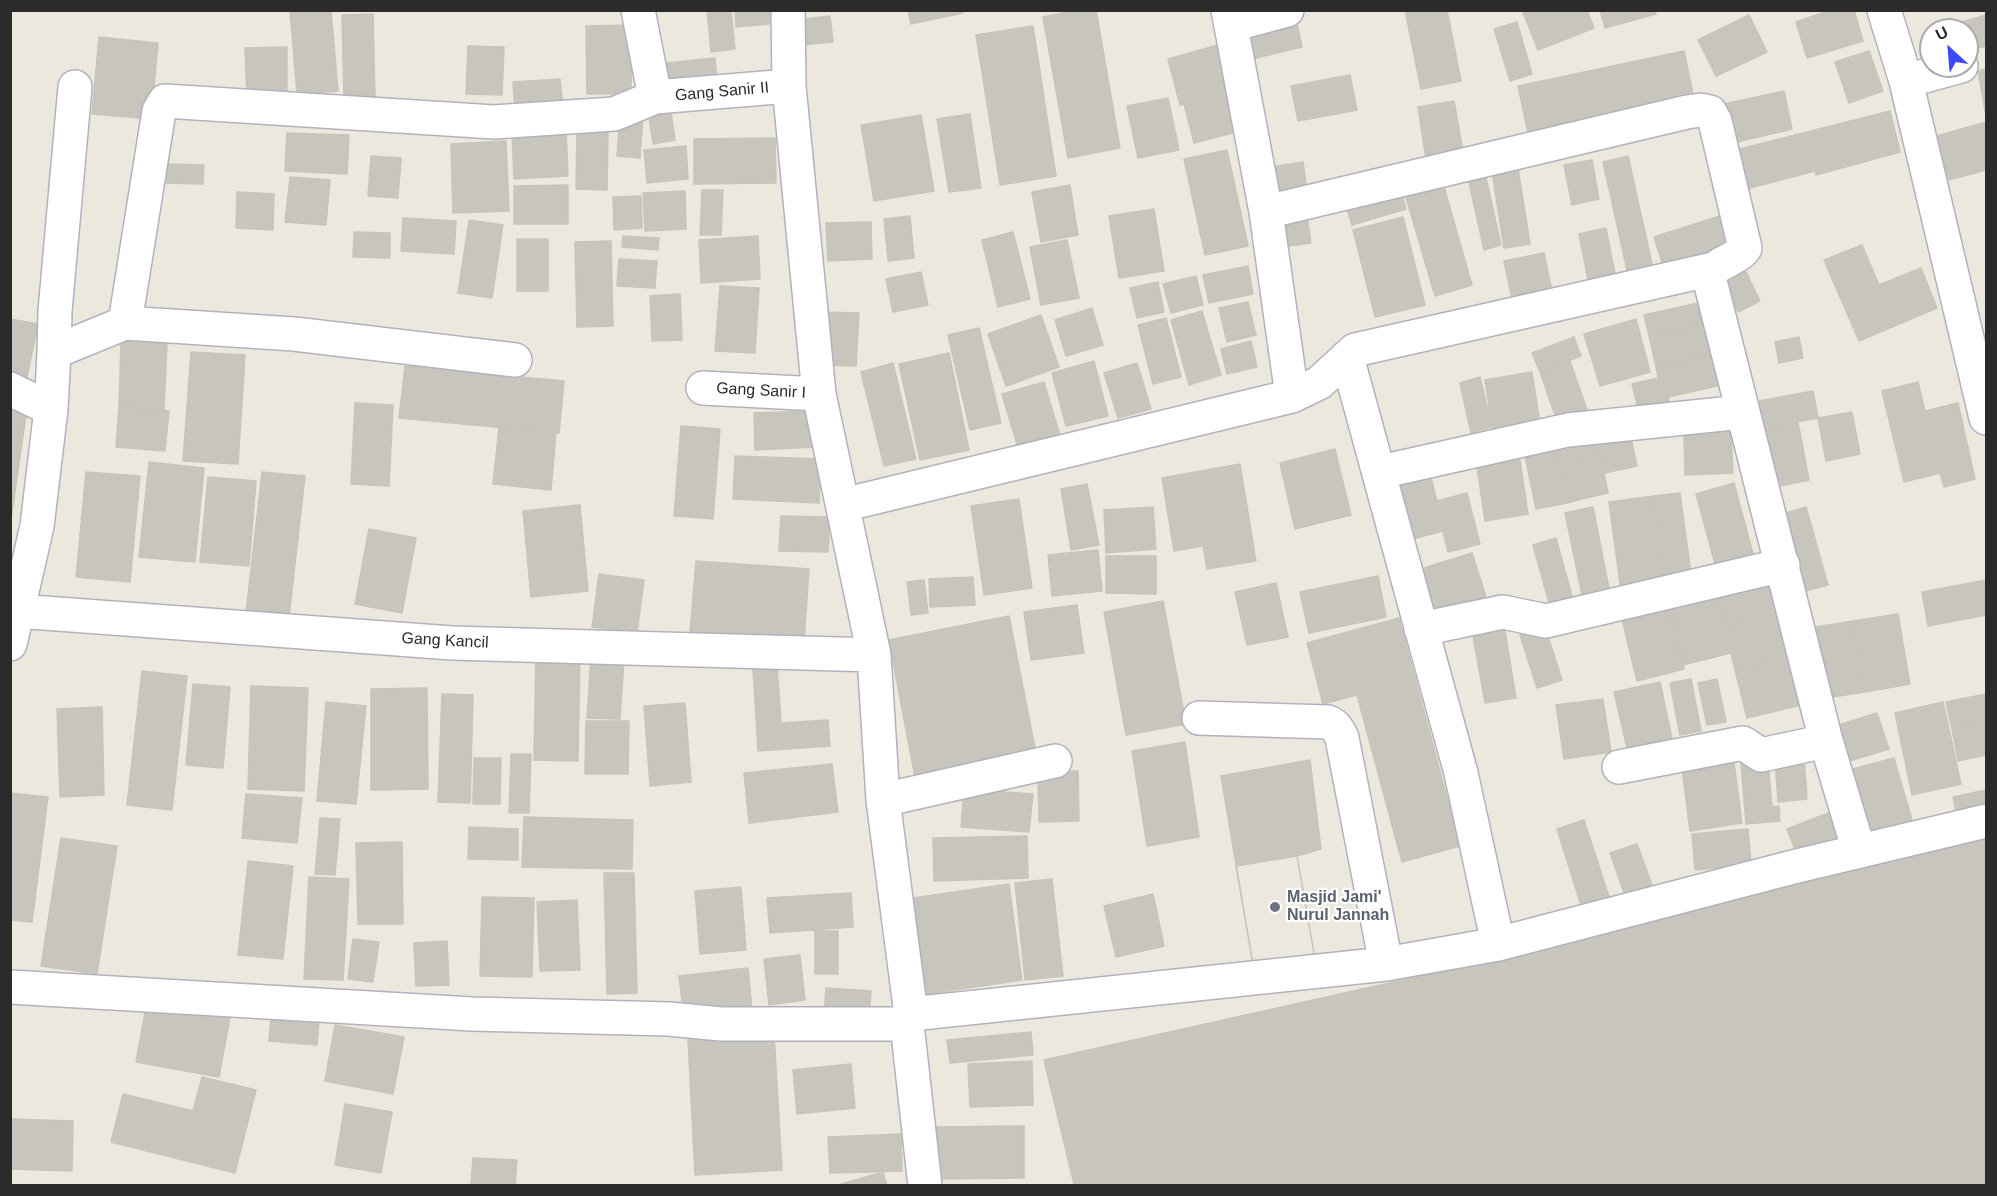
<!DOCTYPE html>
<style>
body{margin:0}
#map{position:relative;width:1997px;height:1196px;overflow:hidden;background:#ede8dd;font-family:Arial,sans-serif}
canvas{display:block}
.frame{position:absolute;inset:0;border:12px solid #2b2b2b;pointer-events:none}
.north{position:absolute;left:1919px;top:18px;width:60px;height:60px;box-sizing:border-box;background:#fff;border:2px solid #aaa;border-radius:50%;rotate:334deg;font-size:16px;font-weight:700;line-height:24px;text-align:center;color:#2b2b2b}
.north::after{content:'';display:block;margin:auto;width:21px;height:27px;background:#3e48f9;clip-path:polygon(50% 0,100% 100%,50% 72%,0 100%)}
</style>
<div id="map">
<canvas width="1997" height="1196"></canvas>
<div class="frame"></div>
<div class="north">U</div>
</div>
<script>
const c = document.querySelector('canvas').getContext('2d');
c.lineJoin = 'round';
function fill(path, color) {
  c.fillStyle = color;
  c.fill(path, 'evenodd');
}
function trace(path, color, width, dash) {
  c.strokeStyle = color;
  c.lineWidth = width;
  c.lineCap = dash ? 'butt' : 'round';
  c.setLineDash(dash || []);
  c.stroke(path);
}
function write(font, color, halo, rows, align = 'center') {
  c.font = font + ' Arial,sans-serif';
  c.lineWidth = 4.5;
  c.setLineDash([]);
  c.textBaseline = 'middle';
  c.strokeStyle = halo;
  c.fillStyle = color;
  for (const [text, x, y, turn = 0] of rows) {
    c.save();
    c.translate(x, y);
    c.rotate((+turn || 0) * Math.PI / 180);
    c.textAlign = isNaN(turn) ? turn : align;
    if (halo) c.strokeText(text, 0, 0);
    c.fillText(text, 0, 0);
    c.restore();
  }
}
const building = new Path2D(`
 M290 10H331L338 91 297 94Z
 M707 10H731L735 49 711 52Z
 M735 10H779L780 23 736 27Z
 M908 10H963V13L911 24Z
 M1077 10H1096L1120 148 1068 158 1043 17Z
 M1405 10H1447L1461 81 1421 89Z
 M1522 10H1587L1594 28 1538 50Z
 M1600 10H1655L1656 14 1605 28Z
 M1831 10H1854L1863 41 1807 58 1796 22Z
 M373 14 375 99 344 100 342 15Z
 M1295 14 1302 47 1248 60 1240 26Z
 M1749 15 1767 52 1716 76 1698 40Z
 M1986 15V46L1967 51V30H1946L1945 27Z
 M830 16 833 42 800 45 797 20Z
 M1517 22 1532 74 1510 81 1494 29Z
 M632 25 631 94H587L586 26Z
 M1033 26 1056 176 1000 185 976 35Z
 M99 37 158 43 151 119 92 114Z
 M1225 43 1244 130 1194 143 1184 104 1180 105 1168 59Z
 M468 46 504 47 502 95 466 94Z
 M287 47V97L247 98 245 48Z
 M1684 51 1695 104 1529 138 1518 86Z
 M1869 51 1883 91 1849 103 1835 62Z
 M715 58 717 83 660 90 657 64Z
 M1986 69V116L1978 71Z
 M1350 75 1357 110 1298 121 1291 86Z
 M560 79 563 108 515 111 513 82Z
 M1784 91 1792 129 1724 145 1715 106Z
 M1168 98 1179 150 1138 158 1127 106Z
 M1454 101 1463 152 1426 159 1418 107Z
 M670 106 675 140 653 144 648 110Z
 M1890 111 1900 152 1816 175 1815 171 1739 191 1728 152Z
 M620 113 643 114 640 158 617 156Z
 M970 114 981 188 949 192 937 119Z
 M921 115 934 191 874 201 861 125Z
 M1986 122V170L1949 180 1937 136Z
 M566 130 568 176 514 179 512 132Z
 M577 130 608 131 607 190 576 189Z
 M287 133 349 135 347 174 285 171Z
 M775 138 776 183 694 184V139Z
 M506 141 509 211 453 213 451 144Z
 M686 146 688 179 647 183 644 150Z
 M1227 150 1248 246 1205 255 1184 159Z
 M371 156 401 158 398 198 368 196Z
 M1628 156 1654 273 1629 279 1603 162Z
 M1592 160 1599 199 1572 205 1564 165Z
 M1303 162 1308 198 1277 203 1271 167Z
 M166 164 204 165 203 184 166 183Z
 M1518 168 1530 244 1504 248 1492 172Z
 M1441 176 1472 285 1435 296 1403 187Z
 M290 177 330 180 326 225 285 222Z
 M1486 178 1501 245 1484 250 1469 182Z
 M1399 183 1406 209 1352 225 1344 200Z
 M568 185V224H514V186Z
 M1070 185 1078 235 1041 242 1032 192Z
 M702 190H723L721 235H700Z
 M685 191 686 229 645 231 643 193Z
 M237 192 274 194 273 230 236 228Z
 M641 196 642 228 614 230 613 197Z
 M1154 209 1164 271 1119 278 1109 216Z
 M1306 209 1311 243 1281 247 1276 214Z
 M1729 213 1741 251 1666 275 1654 237Z
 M910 216 914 258 888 261 884 219Z
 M1403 217 1425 305 1375 317 1353 230Z
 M403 218 456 221 454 254 401 251Z
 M469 220 503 225 492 298 458 293Z
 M871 222 872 259 828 261 826 223Z
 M1606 228 1617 284 1590 290 1579 234Z
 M354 232 390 233V258L353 257Z
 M1013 232 1030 299 998 307 982 240Z
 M623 236 659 238 658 250 622 247Z
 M758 236 760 279 701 283 699 240Z
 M517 239H548V291H517Z
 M1067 240 1079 298 1041 305 1030 247Z
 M611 241 613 326 577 327 575 242Z
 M1862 245 1879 285 1921 268 1937 308 1859 341 1824 260Z
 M1544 253 1553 296 1513 304 1504 261Z
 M619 259 657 261 655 288 617 286Z
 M1248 266 1253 294 1209 303 1203 275Z
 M921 272 928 305 893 312 886 279Z
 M1746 272 1760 301 1738 312 1724 283Z
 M1196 276 1203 305 1171 313 1163 284Z
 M1158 282 1164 312 1137 318 1130 288Z
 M720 286 759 288 755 353 715 351Z
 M680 294 682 340 652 341 650 296Z
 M1248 302 1256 335 1227 342 1219 308Z
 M1703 302 1708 324 1649 336 1644 315Z
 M1092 308 1103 345 1066 356 1055 320Z
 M1202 311 1221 375 1189 385 1171 320Z
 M823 312 859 313 856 366 821 365Z
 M1041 315 1051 344 998 363 988 334Z
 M1166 318 1181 377 1153 384 1138 325Z
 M10 319 38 324 25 386 10 383Z
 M1636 319 1650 372 1600 386 1584 334Z
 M1708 324 1714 354 1656 367 1649 336Z
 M979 328 1001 423 970 430 948 335Z
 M1574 337 1581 356 1540 372 1532 353Z
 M1799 337 1803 358 1779 363 1775 342Z
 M1251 341 1257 367 1227 374 1221 349Z
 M121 342 167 343 164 409 119 407Z
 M1051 344 1059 367 1006 386 998 363Z
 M191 352 245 355 238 464 183 461Z
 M949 353 969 450 920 460 899 364Z
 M1714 354 1721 385 1668 397 1669 401 1638 408 1632 384 1658 378 1656 367Z
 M1094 361 1108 416 1066 426 1052 373Z
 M1570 361 1587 410 1557 421 1540 372Z
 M893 363 916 459 884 466 861 372Z
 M1137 363 1151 409 1118 418 1104 373Z
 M405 366 564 381 559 433 399 418Z
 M1532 372 1540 424 1493 432 1485 380Z
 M1480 377 1492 427 1471 433 1460 383Z
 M1044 382 1061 439 1019 451 1002 394Z
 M1918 382 1925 411 1958 403 1975 479 1944 487 1940 473 1904 482 1882 391Z
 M1813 391 1818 418 1764 428 1759 401Z
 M355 403 393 405 389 486 351 484Z
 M10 406 27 408 10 527Z
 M119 407 169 411 165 451 116 447Z
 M815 411 816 447 755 450 754 413Z
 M1852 412 1860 454 1826 461 1818 418Z
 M1798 422 1809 480 1775 487 1764 428Z
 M681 426 720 429 713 519 674 516Z
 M499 427 556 433 551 490 493 484Z
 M1731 431 1733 473 1685 475 1684 432Z
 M1630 434 1637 466 1604 473 1597 440Z
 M1597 440 1608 493 1586 498 1574 445Z
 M1574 445 1586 498 1567 503 1556 449Z
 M1335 449 1351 515 1295 529 1280 463Z
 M1556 449 1567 503 1536 509 1525 456Z
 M1519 453 1528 514 1485 521 1476 460Z
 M735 456 821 459 819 503 733 499Z
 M149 462 204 468 195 562 139 557Z
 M1240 464 1256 561 1207 569 1203 546 1174 551 1162 478Z
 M86 472 140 476 130 582 76 577Z
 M262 472 305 476 289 617 246 613Z
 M1430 474 1437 501 1467 493 1480 544 1448 552 1443 531 1408 540 1393 483Z
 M208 477 256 481 249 566 200 562Z
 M1734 483 1756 565 1718 575 1696 494Z
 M1087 484 1099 545 1071 550 1061 489Z
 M1680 493 1692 581 1666 584 1654 496Z
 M1654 496 1666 584 1621 591 1609 502Z
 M1019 499 1032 588 984 595 971 506Z
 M580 505 588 591 531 597 523 511Z
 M1153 507 1156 549 1106 553 1104 510Z
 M1593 507 1610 594 1583 600 1565 513Z
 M1806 507 1828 585 1798 593 1776 516Z
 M781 516 830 517 828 552 779 551Z
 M369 529 416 538 402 613 355 604Z
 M1556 538 1574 603 1551 610 1533 545Z
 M1098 550 1102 591 1052 596 1048 555Z
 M1472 553 1486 597 1458 605 1429 621 1414 571Z
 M1106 556H1156V594L1106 593Z
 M696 561 809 569 804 642 690 634Z
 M599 574 644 580 637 633 592 627Z
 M1378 576 1386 617 1309 633 1300 592Z
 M973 577 975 605 930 607 929 579Z
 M924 580 928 613 911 615 907 582Z
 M1774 580 1782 612 1724 627 1716 595Z
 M1986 580V615L1928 626 1922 592Z
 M1276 583 1288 637 1247 645 1235 592Z
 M1716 595 1724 627 1782 612 1793 656 1735 670 1731 653 1683 665 1669 607Z
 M1163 601 1186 724 1126 735 1104 612Z
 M1077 605 1084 653 1031 660 1024 612Z
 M1669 607 1684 669 1637 681 1622 619Z
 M1898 614 1910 684 1865 692 1853 621Z
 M1009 616 1036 753 915 777 889 640Z
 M1399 618 1460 846 1402 862 1357 695 1323 704 1307 643Z
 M1503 619 1516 698 1485 703 1471 625Z
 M1853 621 1865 692 1820 699 1809 628Z
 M1545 627 1562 680 1537 688 1520 635Z
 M536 655H580L578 761 534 760Z
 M1793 656 1805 704 1747 718 1735 670Z
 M591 657 624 659 620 719 587 718Z
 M777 666 781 723 828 720 830 746 758 751 753 668Z
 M142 671 187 676 172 810 127 805Z
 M1691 679 1701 731 1680 735 1670 683Z
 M1717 679 1726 722 1707 725 1698 683Z
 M1660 682 1672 738 1627 748 1614 692Z
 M193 684 230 687 223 768 186 765Z
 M251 686 308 688 304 791 248 789Z
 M427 688 428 789 371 790V689Z
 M442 694 473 695 470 803 438 802Z
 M1986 694V722L1952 729 1946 702Z
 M1603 699 1611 752 1564 759 1556 705Z
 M326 702 366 706 356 804 317 801Z
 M1943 702 1961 784 1912 795 1895 713Z
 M685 703 691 782 650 786 644 706Z
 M102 707 104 795 60 797 57 709Z
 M1877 713 1889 749 1843 763 1832 727Z
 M586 721H629L628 774H585Z
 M1986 722V755L1958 761 1952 729Z
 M1185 742 1199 837 1147 846 1132 751Z
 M511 754H531L529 813H509Z
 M474 758H501L500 804H473Z
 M1804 758 1807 799 1778 802 1775 760Z
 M1894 758 1912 820 1866 833 1849 770Z
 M1310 760 1321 849 1297 856 1315 959 1254 970 1221 776Z
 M1768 761 1772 807 1779 806 1780 821 1746 824 1741 764Z
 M1734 762 1742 823 1690 831 1682 769Z
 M832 764 838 812 749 823 744 773Z
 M1078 771 1079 821 1039 822 1038 772Z
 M964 789 1033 794 1029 832 961 827Z
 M1986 790V813L1958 820 1953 797Z
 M10 793 48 797 32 922 10 920Z
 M246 794 302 798 297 843 242 838Z
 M1836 810 1850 845 1801 865 1787 829Z
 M524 817 633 820 632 869 522 867Z
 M320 818 340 819 335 875 315 874Z
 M1584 820 1612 906 1584 915 1557 829Z
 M469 827 518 829V860L468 859Z
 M1748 829 1751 865 1695 870 1692 834Z
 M1027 836 1028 878 934 881 933 838Z
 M1986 837V1186H1068L1074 1184 1044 1060 1564 944Z
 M61 838 117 846 97 974 41 966Z
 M402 842 403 924H358L356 843Z
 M1637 844 1656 896 1629 907 1610 853Z
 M1297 856 1315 959 1254 970 1236 866Z
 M248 861 293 866 283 959 238 955Z
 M604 873H634L637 993 607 994Z
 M309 877 349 879 343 980 304 979Z
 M1052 879 1063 976 1025 980 1015 883Z
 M1009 884 1022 980 927 994 913 898Z
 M741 887 746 950 700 954 695 891Z
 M851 893 853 927 770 933 767 898Z
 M1153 894 1164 946 1116 957 1104 906Z
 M482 897 534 898 532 977 480 976Z
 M577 900 580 970 540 971 537 902Z
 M815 931H838V974H815Z
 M353 939 379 942 373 982 348 979Z
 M447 941 449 985 416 986 414 943Z
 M800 955 805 1000 769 1005 764 959Z
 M748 968 752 1011 684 1019 679 976Z
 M826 988 871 991 869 1021 824 1018Z
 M147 1002 230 1017 219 1077 136 1062Z
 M272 1005 320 1009 317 1045 269 1041Z
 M335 1025 404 1037 393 1094 325 1081Z
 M1031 1032 1033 1055 950 1063 947 1040Z
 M774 1034 782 1170 695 1175 688 1039Z
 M1032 1061 1033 1105 970 1107 968 1064Z
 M851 1064 855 1108 797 1114 793 1070Z
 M202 1077 256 1090 235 1173 111 1142 123 1094 193 1111Z
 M345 1104 392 1112 381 1173 335 1165Z
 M10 1119 73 1121 72 1171 10 1169Z
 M1024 1126V1178L935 1179V1127Z
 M901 1134 902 1171 830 1173 828 1137Z
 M473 1158 517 1160 515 1186H471Z
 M883 1172 887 1186H835Z`);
const street = new Path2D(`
 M788 10 789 86 819 394 874 655 883 800 911 1014 907 1024 925 1186
 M1228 10 1266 212 1292 396
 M1884 10 1906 81 1986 418
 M1231 25 1287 10
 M1906 81 1961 66
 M655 97 789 86
 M1266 212 1687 112 1701 110 1710 112 1715 121 1745 248C1736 262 1709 262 1710 281L1826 741 1859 851
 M125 323 159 111 165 101 494 122 614 114 655 97 638 10
 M54 352 55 311 75 87
 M703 388 819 394
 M10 389 51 409
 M1380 472 1568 430 1742 412
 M843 505 1292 396 1319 383 1355 350 1713 269
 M17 611 452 643 874 655
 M1421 629 1503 612 1546 621 1783 565
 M10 644 37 526 51 409 54 352 125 323 294 334 515 360
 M1199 718 1328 722C1336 725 1338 730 1342 738L1386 964
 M1619 767 1743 743 1761 755 1826 741
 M883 800 1055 761
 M1498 944 1793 867 1986 821
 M10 987 472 1014 669 1019 721 1024H907
 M911 1014 1386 964 1498 944 1461 773 1347 357`);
const markers = [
 [1275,907,6,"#6b7280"]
];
const streetNames = [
 ["Gang Sanir II",722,92,-5],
 ["Gang Sanir I",761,391,3],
 ["Gang Kancil",445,641,3]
];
const worshipNames = [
 ["Masjid Jami'",1287,898],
 ["Nurul Jannah",1287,916]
];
fill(building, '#c8c5bd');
trace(building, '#c8c4b7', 1.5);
trace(street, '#b1b2bf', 36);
trace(street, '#fff', 33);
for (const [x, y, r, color] of markers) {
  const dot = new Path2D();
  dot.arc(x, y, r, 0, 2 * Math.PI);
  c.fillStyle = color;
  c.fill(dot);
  trace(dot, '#fff', 2);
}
write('16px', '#2b2b2b', '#fff', streetNames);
write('bold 16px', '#5b616d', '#fff', worshipNames, 'left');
</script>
